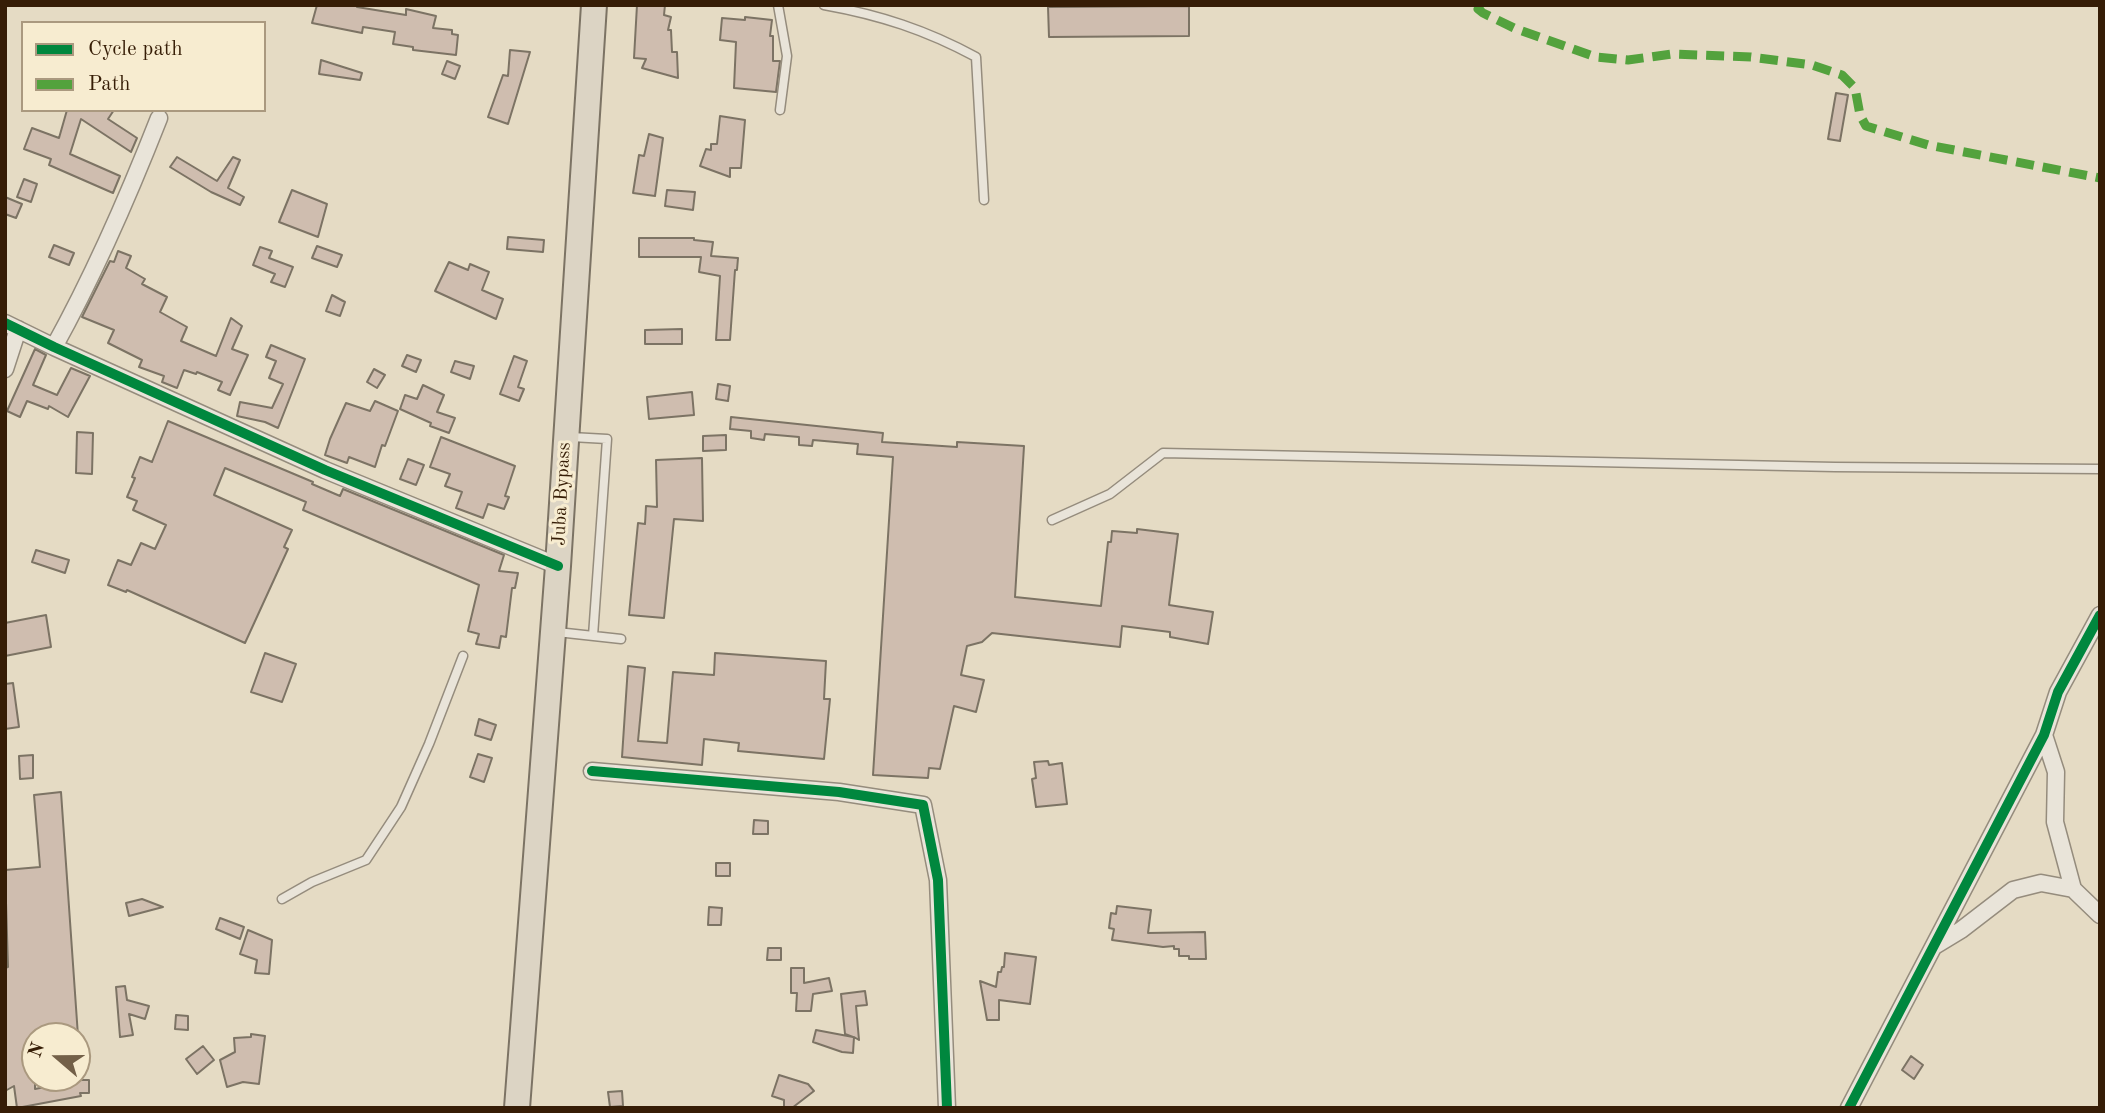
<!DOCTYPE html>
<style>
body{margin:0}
#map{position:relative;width:2105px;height:1113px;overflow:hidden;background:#e5dbc4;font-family:"Old Standard TT",serif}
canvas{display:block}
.frame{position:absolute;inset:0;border:7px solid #361d06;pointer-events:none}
.legend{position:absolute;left:21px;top:21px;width:245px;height:91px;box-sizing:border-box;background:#f7ecd0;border:2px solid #aa997f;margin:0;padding:9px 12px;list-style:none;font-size:21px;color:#361d06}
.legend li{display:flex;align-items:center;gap:14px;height:35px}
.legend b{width:35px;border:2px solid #aa997f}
.north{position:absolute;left:21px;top:1022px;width:70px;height:70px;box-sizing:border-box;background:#f7ecd0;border:2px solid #aa997f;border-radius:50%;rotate:290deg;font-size:19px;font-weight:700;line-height:28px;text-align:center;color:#361d06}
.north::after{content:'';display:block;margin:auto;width:24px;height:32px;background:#736048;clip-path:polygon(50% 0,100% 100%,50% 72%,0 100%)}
</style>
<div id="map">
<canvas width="2105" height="1113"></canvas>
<div class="frame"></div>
<ul class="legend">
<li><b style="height:9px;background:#00873e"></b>Cycle path</li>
<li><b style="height:9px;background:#53a23d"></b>Path</li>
</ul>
<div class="north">N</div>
</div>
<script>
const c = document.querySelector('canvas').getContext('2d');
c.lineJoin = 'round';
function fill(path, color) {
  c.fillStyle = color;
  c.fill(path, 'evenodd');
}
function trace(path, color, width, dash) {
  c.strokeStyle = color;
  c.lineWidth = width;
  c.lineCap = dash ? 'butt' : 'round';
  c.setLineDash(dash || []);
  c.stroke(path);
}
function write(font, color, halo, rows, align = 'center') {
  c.font = font + ' "Old Standard TT",serif';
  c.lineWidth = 6;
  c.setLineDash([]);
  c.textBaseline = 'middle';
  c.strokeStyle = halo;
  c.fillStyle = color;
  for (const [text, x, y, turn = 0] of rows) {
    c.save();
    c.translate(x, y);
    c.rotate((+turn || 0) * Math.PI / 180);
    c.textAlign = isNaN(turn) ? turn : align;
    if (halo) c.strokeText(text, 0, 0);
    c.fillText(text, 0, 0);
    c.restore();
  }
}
const building = new Path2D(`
 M317 5H357V7L406 15V9L436 16 433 28 452 30V34L458 35 456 55 413 50V47L393 44 395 32 363 27 362 33 312 23Z
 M637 5H665L664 15 671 17 668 30H671L672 52H677L678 78 642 68 646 59 634 58Z
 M1189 6V36L1049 37 1048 7Z
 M745 17 772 20 770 36H773V61H780L776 92 734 88 736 42 720 40 722 18 745 20Z
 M510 50 530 52 508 124 488 117 503 75 508 76Z
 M321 60 362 73 360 80 319 74Z
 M447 61 460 66 455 79 442 74Z
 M1836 93 1848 95 1840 141 1828 139Z
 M67 110H114L108 119 137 138 131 152 81 119 70 154 120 176 113 193 49 165 51 159 24 149 32 128 59 138Z
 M720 116 745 120 741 168H730V177L700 166 706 149 711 150V144H717Z
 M649 134 663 138 655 196 633 193 639 155 644 156Z
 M177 157 217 181 233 157 240 160 228 188 244 197 240 205 211 192 170 167Z
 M24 179 37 184 31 202 17 197Z
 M292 190 327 204 318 237 279 222Z
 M667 190 695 192 693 210 665 206Z
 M5 197 22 204 16 218 5 214Z
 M508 237 544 240 543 252 507 249Z
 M639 238H694V240L713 242 711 256 738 258 737 270H735L730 340H716L720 276 699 272 701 257H639Z
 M54 245 74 253 69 265 49 257Z
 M317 246 342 255 337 267 312 258Z
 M260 247 272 251 269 258 293 267 285 287 271 282 275 274 253 265Z
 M118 251 131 256 126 268 145 279 142 284 167 297 160 312 187 327 181 341 216 356 231 318 242 326 232 349 248 355 230 395 218 390 222 382 197 372 196 374 184 370 177 388 162 382 164 376 139 367 142 360 108 343 114 330 82 317 110 261 114 262Z
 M449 262 468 270 470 264 489 272 482 290 503 299 496 319 435 291Z
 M332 295 345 302 340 316 326 311Z
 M682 329V344H645V330Z
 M271 345 305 359 278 428 265 422 237 416 240 402 272 408 283 384 269 378 276 361 266 357Z
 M35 349 46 355 33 385 57 395 71 368 90 376 68 417 49 406 48 409 27 401 20 417 7 411Z
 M407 355 421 360 416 372 402 366Z
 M514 356 527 361 518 387 524 389 519 401 500 394Z
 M455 361 474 366 470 379 451 372Z
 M374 369 385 375 377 388 367 382Z
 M718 384 730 386 728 401 716 399Z
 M423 385 444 395 437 412 455 418 449 433 430 426 431 423 400 409 405 395 417 399Z
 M692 392 694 415 649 419 647 397Z
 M375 401 398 411 385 446 382 445 375 467 349 457 347 463 325 455 330 439 346 403 370 411Z
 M731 417 883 433 882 442 957 447V442L1024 446 1015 597 1101 606 1108 542H1111L1112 531 1137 533V529L1178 534 1169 605 1213 612 1208 644 1170 637V632L1122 626 1120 647 992 633 982 642 967 646 961 675 984 680 976 712 954 706 940 769 929 768 928 778 873 775 893 457 857 454 858 444 813 440 812 446 799 445V437L765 434 764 440 751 438V431L730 429Z
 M168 421 313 482 312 484 340 496 343 489 504 555 499 571 518 573 515 588H512L506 637 501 636 499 648 476 644 479 634 468 631 479 585 303 510 306 502 225 468 214 495 292 530 284 547 288 549 245 643 127 590 126 592 108 585 118 560 131 565 141 543 155 549 166 525 133 510 137 501 127 497 135 478 132 477 140 457 152 462Z
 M77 432 93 433 92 474 76 473Z
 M726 435V450L703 451V436Z
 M441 437 515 466 505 496 509 497 504 509 488 504 483 518 456 508 462 492 445 486 450 474 430 467Z
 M702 458 703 521 674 519 664 618 629 615 638 523 645 524 646 506 657 507 656 460Z
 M408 459 424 465 416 485 400 479Z
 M36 550 69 560 65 573 32 562Z
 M46 615 51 647 5 656V623Z
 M265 653 296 664 282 702 251 692Z
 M715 653 826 661 824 699H830L824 759 738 751 739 743 704 739 702 765 622 757 628 666 645 668 638 741 667 743 673 672 714 675Z
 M13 683 19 727 5 729V684Z
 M479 719 496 725 491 740 475 735Z
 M478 754 492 758 484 782 470 777Z
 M33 755V778L20 779 19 756Z
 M1048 761 1049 765 1062 763 1067 804 1036 807 1032 779 1036 778 1034 762Z
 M61 792 78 1036H35V1089L79 1080H89V1093H80L81 1096 17 1108 14 1086 5 1091V968L8 967 5 870 40 867 34 795Z
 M754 820 768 821V834H753Z
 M716 863H730V876H716Z
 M142 899 163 907 129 916 126 903Z
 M1117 906 1151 910 1148 933 1205 932 1206 959H1189V956H1179V949H1174V946L1163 947 1112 940 1114 929 1109 928 1111 913 1116 914Z
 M709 907 722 908 721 925H708Z
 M220 918 244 927 240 939 216 929Z
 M248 930 272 940 269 974 255 973 257 960 240 954Z
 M768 948H781V960H767Z
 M1005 953 1036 957 1030 1004 999 1000V1020H987L980 981 996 987 998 972H1001L1002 967H1004Z
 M791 968H804V983L829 978 832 991 813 994 811 1011H796L797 993H791Z
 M125 986 127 1000 149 1006 145 1019 129 1014 133 1035 120 1037 116 987Z
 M865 991 867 1005 856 1006 859 1040 854 1037 853 1053 842 1052 813 1042 816 1030 853 1037 845 1034 841 994Z
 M176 1015 188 1016V1030L175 1029Z
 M251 1034 265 1036 259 1084 243 1082 227 1087 220 1060 235 1052 234 1038 251 1037Z
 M203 1046 214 1060 197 1074 186 1059Z
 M1911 1056 1923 1065 1914 1079 1902 1070Z
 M779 1075 808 1084 814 1091 792 1108H784V1100L772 1096Z
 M622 1091 623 1106 610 1107 608 1092Z`);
const service = new Path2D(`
 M778 5 787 56 780 110
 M824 5C880 15 926 30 976 57L984 200
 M571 437 607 439 593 636
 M1052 520 1110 494 1163 453 1835 467 2100 469
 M557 632 621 639
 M282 899 312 882 366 860 401 807 429 744 463 656`);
const minor = new Path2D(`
 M5 323 54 347 325 470 558 566
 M54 347C95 273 128 197 159 118
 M5 369 18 329
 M2044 735 2056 772 2055 822 2073 889
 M592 771 839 792 923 805 938 880 947 1108
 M1933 947 1961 930 2013 890 2041 883 2073 889 2100 915
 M1849 1108 2044 735 2058 692 2100 615`);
const primary = new Path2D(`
 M517 1108 558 566 594 5`);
const quiet = new Path2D(`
 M1480 5 1478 9 1483 13 1514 28 1596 57 1628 60 1672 54 1751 57 1812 65 1842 75 1855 88 1860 115 1866 126 1928 145 2100 178`);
const cycleway = new Path2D(`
 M5 323 54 347 325 470 558 566
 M592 771 839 792 923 805 938 880 947 1108
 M1849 1108 2044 735 2058 692 2100 615`);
const streetNames = [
 ["Juba Bypass",562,494,-87]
];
fill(building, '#cfbdaf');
trace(building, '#7c7364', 2);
trace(service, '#958c7d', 11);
trace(minor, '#958c7d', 19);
trace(primary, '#7c7364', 28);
trace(service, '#e9e4d9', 8);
trace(minor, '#e9e4d9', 16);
trace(primary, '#dcd4c4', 24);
trace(quiet, '#53a23d', 9, [18, 9]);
trace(cycleway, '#00873e', 10);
write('19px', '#361d06', '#f7ecd0', streetNames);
</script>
